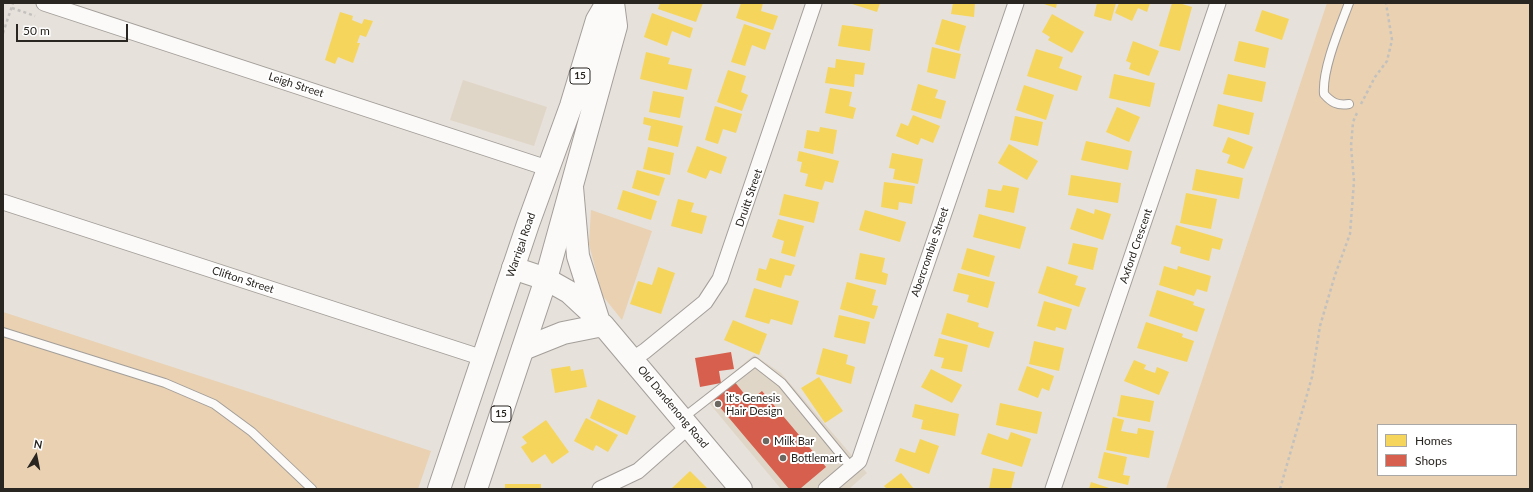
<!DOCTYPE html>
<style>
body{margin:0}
#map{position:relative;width:1533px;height:492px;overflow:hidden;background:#e6e1da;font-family:Lato,sans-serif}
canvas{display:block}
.frame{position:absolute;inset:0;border:4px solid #292520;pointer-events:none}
.legend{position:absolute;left:1377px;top:424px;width:140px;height:52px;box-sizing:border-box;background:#fff;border:1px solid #a9a8a6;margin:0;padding:5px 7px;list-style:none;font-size:12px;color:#292520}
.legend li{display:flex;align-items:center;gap:8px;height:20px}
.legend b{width:20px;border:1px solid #a9a8a6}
.north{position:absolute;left:16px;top:436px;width:40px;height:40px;-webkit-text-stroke:3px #fff;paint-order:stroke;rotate:10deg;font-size:11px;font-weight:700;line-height:16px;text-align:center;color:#292520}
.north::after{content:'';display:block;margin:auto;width:14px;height:18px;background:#292520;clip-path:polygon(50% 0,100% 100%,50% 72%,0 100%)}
.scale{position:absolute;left:16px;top:24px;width:112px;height:18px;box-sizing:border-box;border:2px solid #292520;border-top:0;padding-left:5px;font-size:12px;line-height:14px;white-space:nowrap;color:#292520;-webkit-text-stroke:3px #fff;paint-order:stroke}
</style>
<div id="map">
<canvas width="1533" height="492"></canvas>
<div class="frame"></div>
<ul class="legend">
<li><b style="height:11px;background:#f6d55c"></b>Homes</li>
<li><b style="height:11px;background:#d6604d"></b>Shops</li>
</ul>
<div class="north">N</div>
<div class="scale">50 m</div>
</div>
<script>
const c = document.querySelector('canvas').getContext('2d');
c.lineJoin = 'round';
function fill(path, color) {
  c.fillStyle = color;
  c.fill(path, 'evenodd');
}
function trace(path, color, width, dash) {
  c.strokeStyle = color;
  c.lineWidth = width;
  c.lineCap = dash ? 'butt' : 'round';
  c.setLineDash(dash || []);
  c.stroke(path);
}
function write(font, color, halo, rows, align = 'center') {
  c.font = font + ' Lato,sans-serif';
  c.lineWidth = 4;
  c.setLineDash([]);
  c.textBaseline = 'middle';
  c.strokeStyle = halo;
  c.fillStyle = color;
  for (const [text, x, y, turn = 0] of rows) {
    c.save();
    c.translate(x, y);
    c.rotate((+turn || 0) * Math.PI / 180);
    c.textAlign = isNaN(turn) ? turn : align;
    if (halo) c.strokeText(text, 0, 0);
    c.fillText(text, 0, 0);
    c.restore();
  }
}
const built = new Path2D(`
 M463 80 547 107 534 146 450 120Z
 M754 355 781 373 867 473 849 489H781L704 397Z`);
const green = new Path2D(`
 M1327 3H1530V489H1166ZM1378 425H1516V475H1378Z
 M591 210 652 231 622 320 602 295 589 244Z
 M3 312 431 451 418 489H3Z`);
const homes = new Path2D(`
 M660 3H703L696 22 658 9Z
 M741 3H763L761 11 778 16 773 30 736 18Z
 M849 3H880L877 12Z
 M953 3H975L974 17 951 14Z
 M1041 3H1057L1056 8Z
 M1097 3H1116L1111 21 1094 16Z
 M1119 3H1150L1147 12 1138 8 1132 21 1115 13Z
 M1172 3H1179L1192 7 1180 51 1159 46Z
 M1262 10 1289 19 1282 40 1255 31Z
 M340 12 353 16 352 20 362 24 364 19 373 21 366 37 360 35 357 43H360L353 63 338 57 335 64 325 60Z
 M652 13 693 28 690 38 672 31 667 46 644 37Z
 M1052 14 1084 32 1072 53 1048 40 1050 37 1042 32Z
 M942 19 966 26 959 51 935 44Z
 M744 24 771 33 765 50 752 45 745 66 731 62Z
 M842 25 873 29 870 51 838 46Z
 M1133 41 1159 51 1149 76 1129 69 1131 63 1126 61Z
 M1239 41 1269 48 1265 68 1234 61Z
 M932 47 961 54 955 79 927 72Z
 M1036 49 1063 57 1059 68 1082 76 1077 91 1027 76Z
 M646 52 670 58 668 64 692 69 687 90 640 79Z
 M836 59 865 63 863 75 855 74 854 87 825 83 828 67 835 68Z
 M728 70 746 76 741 92 748 95 742 111 717 102Z
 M1114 74 1155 83 1150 107 1109 98Z
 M1228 74 1266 82 1262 102 1223 94Z
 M918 84 938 90 935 98 946 101 941 119 911 110Z
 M1024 85 1054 95 1046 120 1016 110Z
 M830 88 852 92 849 106 856 108 853 119 825 113Z
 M653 91 684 97 680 118 649 112Z
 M1218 104 1254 113 1249 135 1213 126Z
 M715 106 742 114 736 133 723 129 718 144 705 140Z
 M1117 107 1140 117 1129 142 1106 132Z
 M913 115 940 126 933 143 921 138 918 145 896 136 901 123 908 126Z
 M1015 116 1043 122 1038 146 1010 140Z
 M644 117 683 126 678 147 648 140 651 126 643 124Z
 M820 127 837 130 833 154 804 148 807 130 819 132Z
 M1228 137 1253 147 1244 169 1227 163 1230 155 1222 152Z
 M1086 141 1132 151 1128 170 1081 160Z
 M1009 144 1038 161 1027 180 998 163Z
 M697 146 727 157 721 174 710 170 706 179 687 172Z
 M648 147 674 153 670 175 643 169Z
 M799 151 839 161 833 183 825 181 822 190 805 186 808 174 800 172 802 162 797 161Z
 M892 153 923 159 918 184 893 179 895 169 889 168Z
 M1196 169 1243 178 1239 199 1192 190Z
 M637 170 665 178 659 196 632 188Z
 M1071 175 1121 183 1118 203 1068 195Z
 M884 182 915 186 912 204 899 202 898 210 881 207Z
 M1003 185 1019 188 1014 213 985 207 988 189 1001 191Z
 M623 190 657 201 651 220 617 209Z
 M1186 193 1217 199 1211 229 1180 223Z
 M784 194 819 202 814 223 779 215Z
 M678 199 694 203 691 212 707 216 702 234 671 226Z
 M1077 208 1094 214 1095 209 1111 214 1103 240 1070 229Z
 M865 210 906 222 900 242 859 230Z
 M979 214 1026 227 1020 249 973 237Z
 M778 219 804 226 795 257 781 253 784 241 772 237Z
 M1176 225 1223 239 1220 250 1212 248 1209 261 1180 253 1181 247 1171 244Z
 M1073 243 1098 248 1093 270 1068 264Z
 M967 248 995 256 989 277 961 269Z
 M860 253 885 258 882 272 888 274 886 285 855 279Z
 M770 258 795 265 791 276 785 275 781 288 756 280 759 268 766 270Z
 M1047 266 1078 276 1075 285 1086 288 1079 307 1038 293Z
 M1164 266 1177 270 1178 266 1211 276 1207 292 1197 289 1194 296 1159 285Z
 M658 267 675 273 661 314 630 304 638 281 652 285Z
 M958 273 995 282 988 308 967 302 969 295 953 291Z
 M847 282 876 290 872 305 878 306 874 319 840 309Z
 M754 288 799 301 792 325 771 319 769 324 745 317Z
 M1157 290 1194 302 1193 305 1205 309 1197 332 1149 316Z
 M1044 301 1072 309 1066 330 1056 327 1055 331 1037 326Z
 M947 313 979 323 978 327 994 332 989 348 941 334Z
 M839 315 870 322 865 344 834 337Z
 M733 320 767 334 759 355 724 340Z
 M1146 322 1183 334 1182 337 1194 341 1187 362 1137 348Z
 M939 338 968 345 962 372 941 368 944 358 934 356Z
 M1034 341 1064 348 1059 371 1029 364Z
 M823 348 848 355 846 364 855 367 851 384 816 374Z
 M1134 360 1146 365 1144 369 1155 373 1157 367 1169 372 1159 395 1124 381Z
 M570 366 571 371 583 369 587 387 555 393 551 369Z
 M1027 366 1054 376 1049 391 1042 388 1038 398 1018 390Z
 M931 369 962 385 952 403 921 387Z
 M819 377 843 411 825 423 801 388Z
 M1121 395 1154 401 1150 422 1117 416Z
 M598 399 636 416 627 435 590 418Z
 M1000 403 1042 412 1037 434 996 425Z
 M915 404 959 414 955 436 921 429 923 420 912 417Z
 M1113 417 1124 420 1121 431 1137 434 1138 428 1154 431 1149 458 1106 450Z
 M586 418 618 435 608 452 596 445 593 451 574 441Z
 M546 420 569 452 552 464 545 454 532 463 521 447 527 443 522 437Z
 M1011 432 1031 439 1022 467 981 454 988 433 1008 440Z
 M920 439 939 446 929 474 895 461 900 448 915 453Z
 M1104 452 1127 457 1123 475 1130 476 1128 485 1098 478Z
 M993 468 1015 472 1011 489H989Z
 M690 471 708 489H671Z
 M901 473 914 489H887L884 486Z
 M1091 482 1112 489H1089Z
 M505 484H541V489H505Z`);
const shops = new Path2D(`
 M731 352 734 369 719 371 721 383 700 387 695 358Z
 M734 381 750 401 762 391 826 467 801 488 789 489 713 399Z`);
const path = new Path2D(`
 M12 8 35 16
 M3 33 13 3
 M1361 104 1375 77 1387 61 1392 40 1386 3
 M1280 489 1312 377 1320 326 1335 275 1350 234 1354 181 1351 146 1353 122 1357 113`);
const service = new Path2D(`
 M1349 3C1340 27 1322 69 1324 94 1331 102 1337 106 1349 104
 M3 332 165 383 214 404 252 432 312 489
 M683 418 755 362 782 383 851 467`);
const minor = new Path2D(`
 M44 3 547 168
 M3 202 483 358
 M633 359 645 351 705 302 720 279 814 3
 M600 489 638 471 689 426
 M826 489 859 461 1016 3
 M1053 489 1218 3`);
const secondary = new Path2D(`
 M572 187 578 256 598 319
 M513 268 546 279 569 292 597 318
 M523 349 563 333 603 325 741 489`);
const trunk = new Path2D(`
 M439 489 528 224 571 106 597 20 607 3
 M476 489 546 279 616 26 613 3`);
const markers = [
 [718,404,4,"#6b6761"],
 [766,441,4,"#6b6761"],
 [783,458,4,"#6b6761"]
];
const shields = [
 [580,76,20],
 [501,414,20]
];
const shieldNames = [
 ["15",580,76],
 ["15",501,414]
];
const streetNames = [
 ["Leigh Street",296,85,18],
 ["Druitt Street",749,198,-71],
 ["Warrigal Road",521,245,-71],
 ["Axford Crescent",1136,246,-71],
 ["Abercrombie Street",930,252,-71],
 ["Clifton Street",243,280,18],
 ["Old Dandenong Road",673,407,50]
];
const poiNames = [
 ["it's Genesis",726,398],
 ["Hair Design",726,411],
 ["Milk Bar",774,441],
 ["Bottlemart",791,458]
];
fill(built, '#e0d6c8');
fill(green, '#e9d1b2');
fill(homes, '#f6d55c');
fill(shops, '#d6604d');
trace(service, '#a39e99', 10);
trace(minor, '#a39e99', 17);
trace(secondary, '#a39e99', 24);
trace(trunk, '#a39e99', 24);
trace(path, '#c3c1be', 2.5, [3, 3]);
trace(service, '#fbfaf9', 8);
trace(minor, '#fbfaf9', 15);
trace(secondary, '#fbfaf9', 22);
trace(trunk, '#fbfaf9', 22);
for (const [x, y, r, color] of markers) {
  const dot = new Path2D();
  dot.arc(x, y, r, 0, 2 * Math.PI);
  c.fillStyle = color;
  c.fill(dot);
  trace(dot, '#fff', 1.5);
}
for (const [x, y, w] of shields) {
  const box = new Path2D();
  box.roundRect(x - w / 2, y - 8, w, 16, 3);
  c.fillStyle = '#fff';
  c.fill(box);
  trace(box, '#292520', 1);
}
write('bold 10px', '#292520', null, shieldNames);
write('11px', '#292520', '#fff', streetNames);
write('11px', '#292520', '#fff', poiNames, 'left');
</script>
